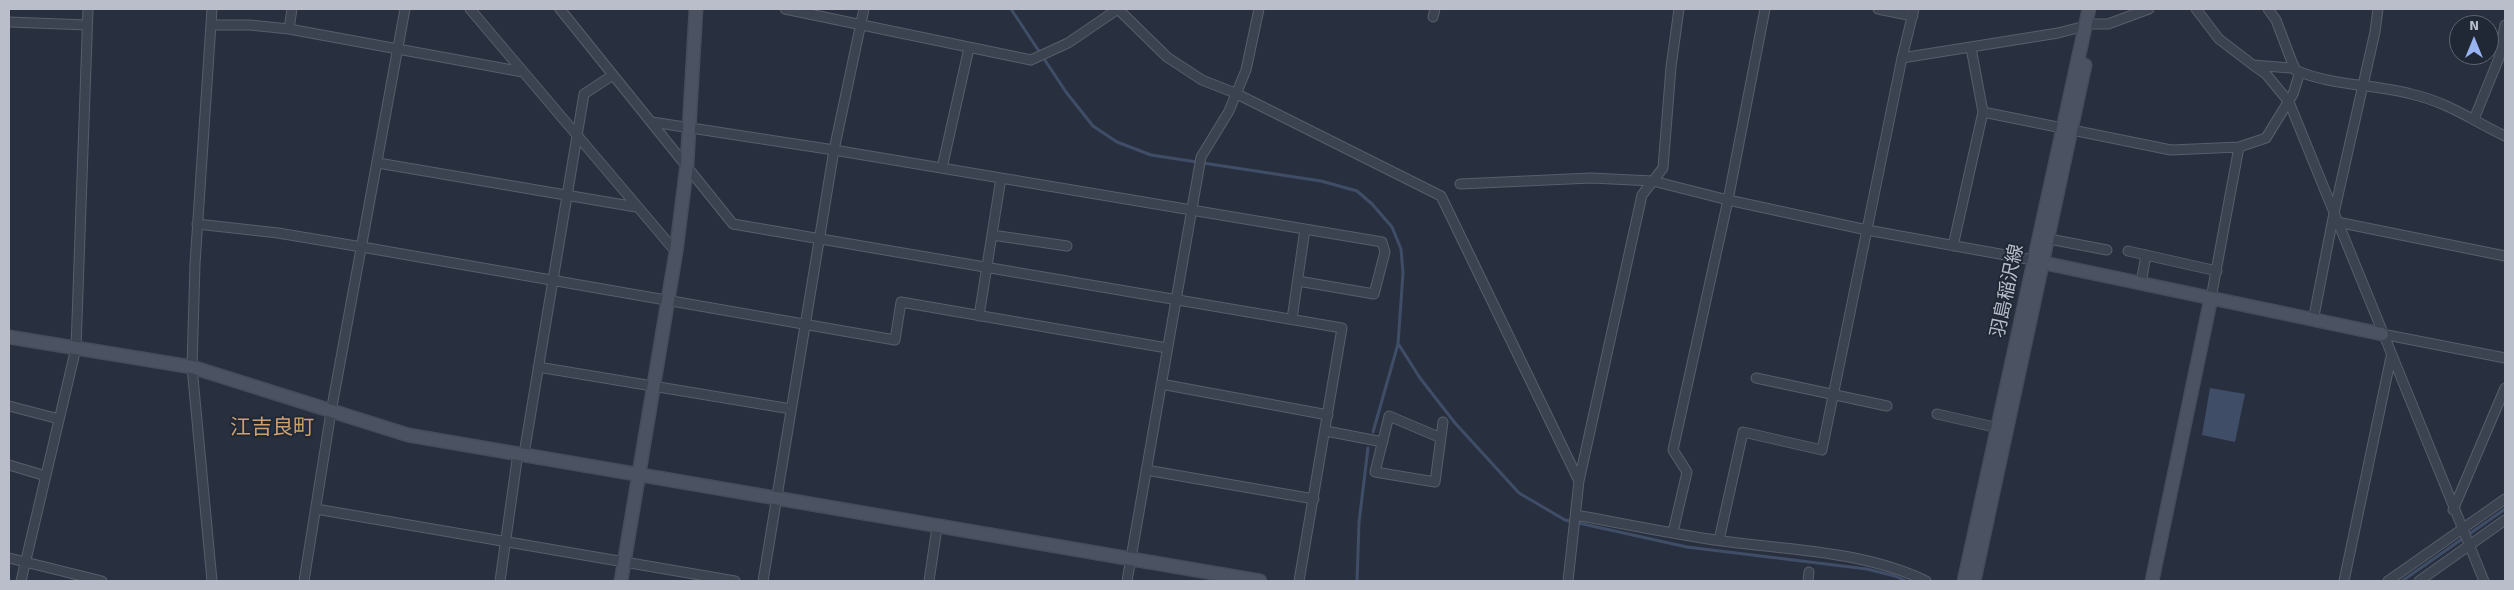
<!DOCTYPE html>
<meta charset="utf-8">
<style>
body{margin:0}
#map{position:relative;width:2514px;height:590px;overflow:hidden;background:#283040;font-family:Signika,sans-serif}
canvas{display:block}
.frame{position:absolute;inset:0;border:10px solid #b9beca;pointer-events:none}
.north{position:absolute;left:2449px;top:15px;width:50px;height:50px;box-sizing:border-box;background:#212835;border:1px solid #5e6471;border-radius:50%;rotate:0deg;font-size:14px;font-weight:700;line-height:20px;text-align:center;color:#b9beca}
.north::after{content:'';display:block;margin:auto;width:18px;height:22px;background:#97b3f1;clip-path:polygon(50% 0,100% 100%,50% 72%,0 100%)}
</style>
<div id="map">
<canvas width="2514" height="590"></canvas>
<div class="frame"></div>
<div class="north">N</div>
</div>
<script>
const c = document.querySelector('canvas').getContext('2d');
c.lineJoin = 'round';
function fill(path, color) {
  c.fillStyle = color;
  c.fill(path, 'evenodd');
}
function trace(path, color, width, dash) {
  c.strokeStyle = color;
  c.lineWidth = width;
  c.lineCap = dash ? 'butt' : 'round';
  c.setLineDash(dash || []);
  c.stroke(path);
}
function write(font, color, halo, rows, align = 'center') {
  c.font = font + ' Signika,"Noto Sans JP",sans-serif';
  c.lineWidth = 4;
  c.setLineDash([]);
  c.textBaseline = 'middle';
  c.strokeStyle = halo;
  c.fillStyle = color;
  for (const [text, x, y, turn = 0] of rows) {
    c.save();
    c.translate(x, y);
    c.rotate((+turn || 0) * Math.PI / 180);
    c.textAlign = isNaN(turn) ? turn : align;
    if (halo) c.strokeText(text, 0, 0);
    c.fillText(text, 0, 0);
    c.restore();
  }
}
const water = new Path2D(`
 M2210 388 2245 394 2235 442 2202 435Z`);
const stream = new Path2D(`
 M1011 9 1066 92 1093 126 1117 142 1151 155 1321 181 1357 191 1372 204 1392 227 1401 249 1403 273 1398 344 1373 432
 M1399 345 1420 378 1455 423 1519 493 1565 520 1687 547 1867 569 1895 576 1906 581
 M1357 581 1359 522 1368 448
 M2402 581 2505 509`);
const street = new Path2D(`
 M470 9 676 252
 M560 9 733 224 1342 328 1299 581
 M785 9 1031 60 1068 43 1118 9
 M1118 9 1167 57 1202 80 1235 93 1441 196 1579 481
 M1878 9 1913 16
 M2196 9 2219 39 2253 65 2290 68 2294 66
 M2268 9 2276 20 2295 70C2332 86 2373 84 2411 94 2450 103 2471 120 2505 136
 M1433 17 1435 9
 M9 22 87 25
 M211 25H250L289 29 523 72
 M289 29 292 9
 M1971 48 1983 112 2171 150 2239 147 2266 138 2293 94 2300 72
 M1902 58 2058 33 2093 24H2108L2149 9
 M2253 65 2266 74 2289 102 2484 581
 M2474 119 2499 58 2505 25
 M652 122 834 150 1382 242 1385 252 1374 294 1298 281
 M378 163 636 207
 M942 168 969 48
 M1460 184 1591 178 1653 181 1728 200 1867 230 2033 260
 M2337 222 2505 256
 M197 224 278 233 362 247 895 340 901 302 1167 348
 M992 235 1067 246
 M2044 238 2107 250
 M1953 246 1983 112
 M2128 251 2217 271
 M2141 283 2146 255
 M2211 298 2239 147
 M979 316 1001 178
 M1292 319 1305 229
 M2313 321 2334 213 2375 32 2378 9
 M2382 334 2505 358
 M538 367 791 409
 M1756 378 1887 406
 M1161 384 1328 415
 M9 406 59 419
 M1937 414 2003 429
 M1326 431 1383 442
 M1441 438 1389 416 1375 472 1435 482 1443 422
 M524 454 584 94 613 75
 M9 465 46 476
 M1146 470 1314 499
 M316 509 735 581
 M2453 510 2505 388
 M1576 515C1625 524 1673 534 1722 541 1790 550 1864 551 1926 581
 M1673 532 1687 472 1673 450 1728 200 1765 9
 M1719 540 1743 432 1822 450 1902 58 1914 9
 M9 558 102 581
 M21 581 76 348 88 9
 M212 581 192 367 195 264 212 9
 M304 581 331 412 405 9
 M500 581 518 453
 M763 581 834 150 864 9
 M929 581 937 527
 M1127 581 1201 157 1229 111 1246 70 1259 9
 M1568 581 1579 481 1642 195 1663 168 1671 67 1679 9
 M1808 581 1809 572
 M2344 581 2391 357
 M2388 581 2505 499
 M2419 581 2505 520`);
const secondary = new Path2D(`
 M2035 261 2382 334
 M9 337 192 367 408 435 1260 581
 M621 581 676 252 687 164 696 9
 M1964 581 2089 9
 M1974 581 2085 65
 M2152 581 2211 298`);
const streetNames = [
 ["羽島稲沢線",2008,291,-78]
];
const quarterNames = [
 ["江吉良町",272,428]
];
fill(water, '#404d67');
trace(stream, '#404d67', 3);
trace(street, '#575e6a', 11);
trace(secondary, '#464c59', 15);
trace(street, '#3c4350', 9);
trace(secondary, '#4b5262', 12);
write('19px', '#b9beca', '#212835', streetNames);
write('21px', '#cea070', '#212835', quarterNames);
</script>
